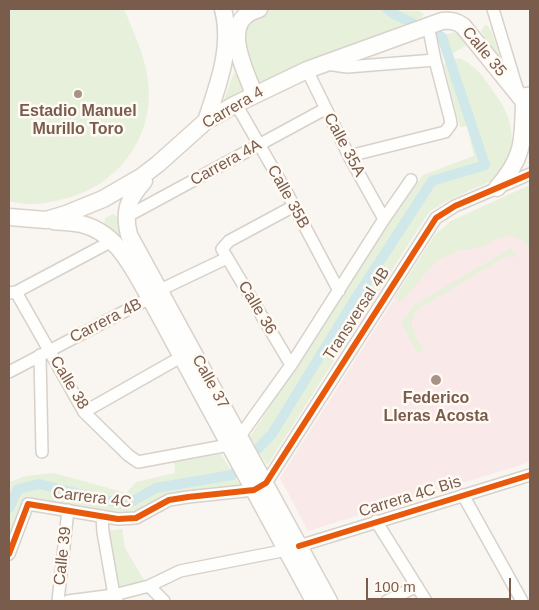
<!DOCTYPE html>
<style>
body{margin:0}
#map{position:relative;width:539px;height:610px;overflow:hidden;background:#f9f5f0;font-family:Arial,sans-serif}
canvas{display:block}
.frame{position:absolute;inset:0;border:10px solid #7a5c4d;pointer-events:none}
.scale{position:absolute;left:366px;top:578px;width:145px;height:22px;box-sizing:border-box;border:2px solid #7a5c4d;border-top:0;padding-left:6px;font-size:15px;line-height:18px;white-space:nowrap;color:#7a5c4d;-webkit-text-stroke:4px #fffaf3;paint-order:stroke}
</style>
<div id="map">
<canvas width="539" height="610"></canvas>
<div class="frame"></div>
<div class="scale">100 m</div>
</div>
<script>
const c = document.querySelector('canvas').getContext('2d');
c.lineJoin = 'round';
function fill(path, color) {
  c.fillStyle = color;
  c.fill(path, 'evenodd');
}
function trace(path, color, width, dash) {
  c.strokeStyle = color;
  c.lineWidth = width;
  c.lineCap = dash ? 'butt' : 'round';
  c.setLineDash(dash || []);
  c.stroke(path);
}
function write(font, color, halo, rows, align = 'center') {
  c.font = font + ' Arial,sans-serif';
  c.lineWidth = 5;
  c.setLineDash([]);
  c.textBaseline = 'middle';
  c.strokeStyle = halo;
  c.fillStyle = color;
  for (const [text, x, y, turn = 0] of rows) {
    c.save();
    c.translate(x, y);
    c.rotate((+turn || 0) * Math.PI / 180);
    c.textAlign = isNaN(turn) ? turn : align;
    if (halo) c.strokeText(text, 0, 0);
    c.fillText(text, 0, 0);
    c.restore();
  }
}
const medical = new Path2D(`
 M530 185V462L308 531 280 478 435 235 451 221Z`);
const green = new Path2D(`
 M9 9H124C137 40 153 73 148 108 141 159 100 195 50 202 37 205 22 205 9 201Z
 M271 9H362L420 11 424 14 422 17 258 83 247 58 243 31 247 25 258 15Z
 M487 25 492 32 500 59 498 60 481 31 484 26Z
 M462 31 470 43 445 58 446 48 441 39 447 34Z
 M458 58C476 63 488 84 498 98 516 123 519 162 491 181 486 184 479 186 473 189 458 196 443 202 429 212L270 461 267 465 250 437 398 209 423 175 474 156 467 126 460 127 444 65 448 62Z
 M234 73 249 86 223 102Z
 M530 185V249L523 241 511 235 498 238 482 247 461 250 437 260 401 302 394 298 435 235 451 221Z
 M113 214 119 218 125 240C117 233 102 232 105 218Z
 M511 248 517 256 512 258 510 256 505 257 418 309C405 323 416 336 424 350L417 353 401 323 414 305Z
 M221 454 241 487 167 495 138 511 123 514 26 499 9 543 10 482 26 476 54 473 126 493 136 482 175 473 174 462Z
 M122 529 125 548 147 585 117 593 105 531Z`);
const canal = new Path2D(`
 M9 508 18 489 39 484 126 505 156 488 232 475 272 434 352 304 432 181 485 165 442 37 394 14 387 9`);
const minor = new Path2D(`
 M493 9 519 95 530 93
 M327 64 347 67 435 60
 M307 70 349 156 384 219
 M236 104 287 193 339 291
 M349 156 445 132 451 124 450 118 435 60 428 25
 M126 217 325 109
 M160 290 227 258
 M16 292 84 412 128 455 138 462 229 445 240 436 291 365 384 219 411 180
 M9 293 16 292 112 241
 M40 355 42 452
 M291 365 222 249 229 241 294 206
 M9 372 150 298
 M84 412 181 357
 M463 495 522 601
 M102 516 103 532 114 595 117 600
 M376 521 426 601
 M299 546 530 475
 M9 554 28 504 118 519 136 518 169 500 188 497 254 490 266 483 436 218 455 206 530 174
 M149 586 164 601
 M58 601 68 510
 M68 601 114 595 149 586 180 571 287 550
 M387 601 417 586`);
const secondary = new Path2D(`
 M254 94C245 69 218 20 259 9
 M206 121C218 85 233 47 223 9
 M144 181C128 199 123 211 129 235L329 601
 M497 188C524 158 523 140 524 101
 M9 217 46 220 66 214 103 199 141 177 158 164 206 121 236 104 307 70 442 21C451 20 456 21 463 26L530 109
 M53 221C62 222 72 222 81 224 117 232 133 269 150 298L314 601`);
const cycleway = new Path2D(`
 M299 546 530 475
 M9 554 28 504 118 519 136 518 169 500 188 497 254 490 266 483 436 218 455 206 530 174`);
const markers = [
 [78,94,5,"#a69286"],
 [436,380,6,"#a69286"]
];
const streetNames = [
 ["Calle 35",484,52,50],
 ["Carrera 4",233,108,-30],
 ["Calle 35A",344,145,62],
 ["Carrera 4A",226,163,-29],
 ["Calle 35B",288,197,61],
 ["Calle 36",257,308,59],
 ["Transversal 4B",357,314,-57],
 ["Carrera 4B",106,321,-27],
 ["Calle 37",210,382,61],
 ["Calle 38",69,383,59],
 ["Carrera 4C Bis",410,497,-17],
 ["Carrera 4C",92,498,7],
 ["Calle 39",63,556,-84]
];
const poiNames = [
 ["Estadio Manuel",78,112],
 ["Murillo Toro",78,130],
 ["Federico",436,399],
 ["Lleras Acosta",436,417]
];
fill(medical, '#fae9e9');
fill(green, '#e7f0db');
trace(canal, '#d0e8ea', 10);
trace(minor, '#d7d1cb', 14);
trace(secondary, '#d9d2cb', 19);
trace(minor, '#fefefd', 11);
trace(secondary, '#fefefd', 16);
trace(cycleway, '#e8590c', 6);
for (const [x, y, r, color] of markers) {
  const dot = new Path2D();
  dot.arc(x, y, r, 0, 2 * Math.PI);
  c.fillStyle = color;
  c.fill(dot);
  trace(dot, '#fffaf3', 2);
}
write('16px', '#7a5c4d', '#fffaf3', streetNames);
write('bold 16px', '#7a5c4d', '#fffaf3', poiNames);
</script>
